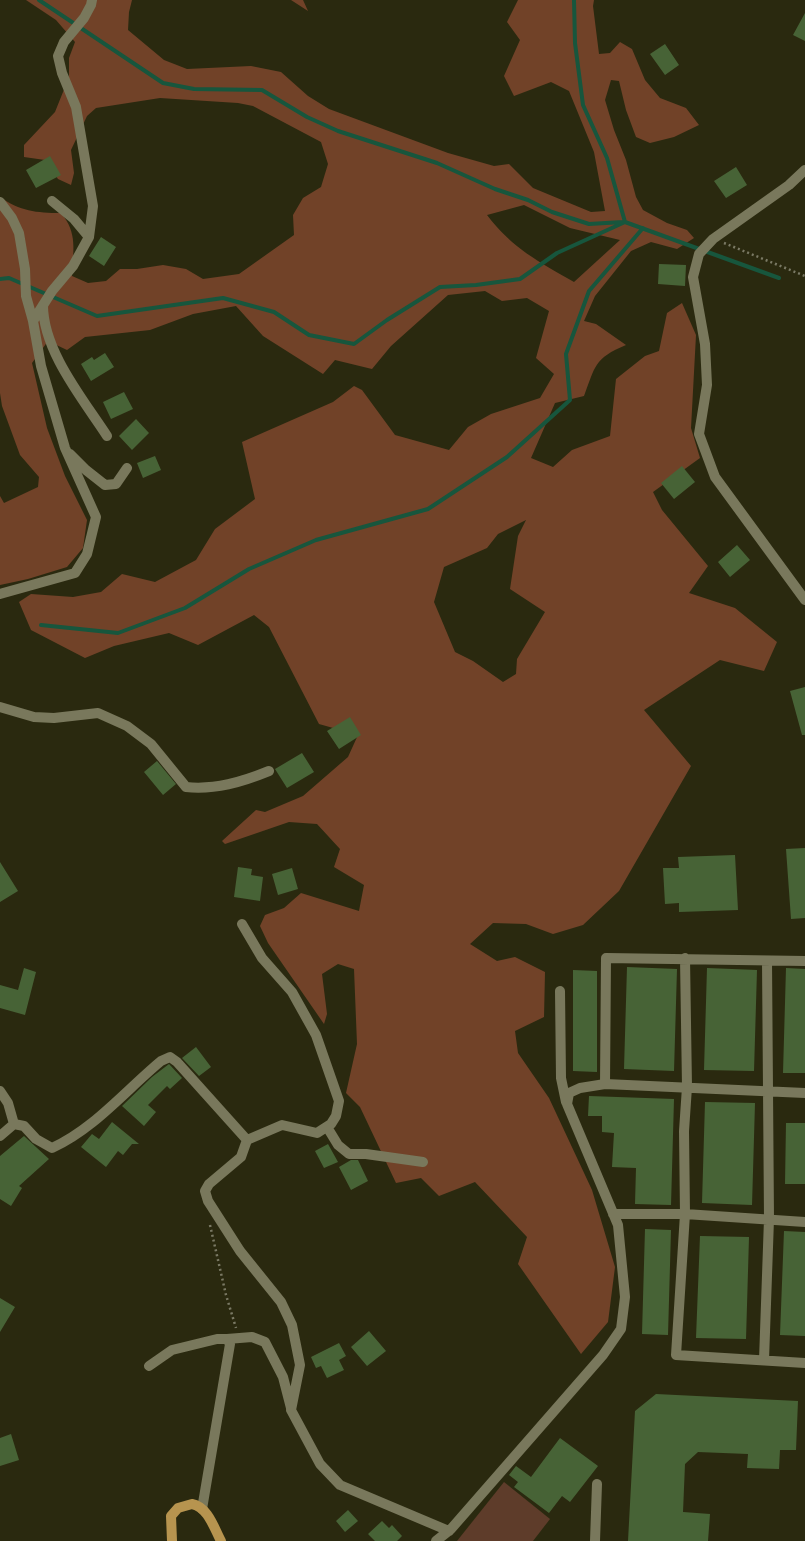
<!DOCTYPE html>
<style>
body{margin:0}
canvas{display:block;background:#2a290f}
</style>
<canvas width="805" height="1541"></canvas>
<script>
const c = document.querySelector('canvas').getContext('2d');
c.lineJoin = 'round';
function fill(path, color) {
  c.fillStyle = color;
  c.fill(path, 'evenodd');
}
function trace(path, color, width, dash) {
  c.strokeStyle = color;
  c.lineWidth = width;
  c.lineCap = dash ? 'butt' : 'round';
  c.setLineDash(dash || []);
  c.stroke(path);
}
const green = new Path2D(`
 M504 1482 550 1519 533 1541H457Z`);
const forest = new Path2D(`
 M26 0H132L129 12 128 30 164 60 187 69 251 66 281 72 308 96 329 109 448 153 494 166 509 164 533 188 591 212 605 211 594 152 569 91 551 82 514 96 504 76 520 40 507 22 518 0H594L593 6 599 54 610 53 620 42 632 49 645 80 660 98 686 108 699 125 674 137 650 143 636 137 626 110 619 81 611 80 605 100 614 130 626 160 636 197 643 210 667 223 687 230 694 238 677 249 651 242 631 251 595 296 584 321 596 324 626 345C594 358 595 367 584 396L555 403 531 458 553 467 572 450 610 436 616 379 645 356 659 351 667 313 682 303 696 335 691 428 700 458 653 492 662 510 708 566 689 593 735 608 777 642 764 671 720 660 644 710 691 766 619 891 583 925 553 934 526 924 493 923 470 944 497 961 515 957 545 972 544 1017 515 1031 518 1053 549 1098 592 1190 615 1267 608 1322 581 1354 518 1264 527 1237 475 1182 439 1196 421 1178 396 1183 360 1107 346 1093 357 1044 354 969 338 964 322 974 327 1014 324 1024 268 943 260 926 265 915 284 908 301 893 359 911 364 885 334 867 340 849 317 824 289 822 225 844 222 841 256 810 265 812 303 796 348 757 358 735 319 724 269 627 254 615 198 645 169 633 114 646 85 658 31 630 19 602 31 594 73 597 101 592 122 574 155 582 196 560 215 529 255 499 242 442 333 402 354 386 362 390 395 435 449 450 468 427 491 414 540 398 554 374 536 358 549 311 527 298 502 301 485 291 448 295 391 346 372 369 335 360 323 374 263 336 236 306 193 314 150 330 85 337 67 350 48 341 32 363 47 428 65 476 87 520 83 548 67 567 28 579 0 585V496L4 503 38 487 39 477 20 455 2 406 0 393V197C20 211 36 213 61 213 78 233 73 251 72 276L88 283 106 281 120 269H137L163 265 186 269 203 279 239 274 294 235 293 215 303 198 321 187 328 164 321 142 253 106 238 103 160 98 96 108 87 116 71 150 74 173 71 185 58 179 45 160 24 157V145L55 112 69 77V58L75 42 56 20ZM524 205 570 228 620 240 574 282C539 262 512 248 487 215ZM526 520 518 536 510 589 545 612 517 659 516 674 503 682 473 661 455 652 434 602 444 567 487 548 498 534Z
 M291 0H303L308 11Z`);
const stream = new Path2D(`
 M39 0 163 83 194 89 262 90 307 117 338 131 437 163 495 189 528 200 552 212 589 224 623 222
 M574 0 575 43 583 105 607 158 625 222 779 278
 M0 279 9 278 97 316 223 298 274 312 309 335 354 344 387 320 440 287 476 285 520 279 557 253 625 222
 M41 625 118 633 185 608 249 569 316 540 428 509 507 457 570 400 566 354 589 291 643 228`);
const building = new Path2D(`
 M805 13V41L793 35Z
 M665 44 679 65 665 75 650 54Z
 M50 156 61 175 36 188 26 170Z
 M736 167 747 185 726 198 714 181Z
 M101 237 116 247 104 266 89 256Z
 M659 264 686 265 685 286 658 284Z
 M105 353 114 367 91 381 81 364 92 357 94 360Z
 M124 392 133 409 111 419 103 402Z
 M136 419 149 433 132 450 119 436Z
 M155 456 161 470 143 478 137 463Z
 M682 466 695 482 674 499 661 483Z
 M737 545 750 560 730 577 718 562Z
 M805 687V735H802L790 691Z
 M350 717 361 735 339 749 327 731Z
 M302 753 314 772 287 788 275 769Z
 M157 761 176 784 163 795 144 772Z
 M805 848V918L791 919 786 849Z
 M735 855 738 910 679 912V903L665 904 663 868H679L678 857Z
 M0 862 18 891 0 902Z
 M238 867 252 869 251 875 263 877 260 901 234 897Z
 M292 868 298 889 278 895 272 874Z
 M627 967 677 969 674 1071 624 1069Z
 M24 968 36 972 25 1015 0 1008V985L18 990Z
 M707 968 757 970 754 1071 704 1070Z
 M786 968 805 969V1073H783Z
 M573 970 597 971V1072L573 1071Z
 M196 1047 211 1067 199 1076 182 1058Z
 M169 1064 182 1078 170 1089 167 1086 148 1105 156 1112 144 1126 122 1106 152 1077Z
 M589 1096 674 1099 671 1205 635 1204 636 1168 612 1167 614 1133 602 1132V1116H588Z
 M705 1102 755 1103 752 1205 702 1203Z
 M112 1122 139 1144H132L123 1155 118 1151 106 1167 81 1147 92 1134 99 1139Z
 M786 1123H805V1184H785Z
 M24 1136 49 1159 19 1186 22 1188 11 1206 0 1199V1156Z
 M328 1144 338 1162 324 1168 315 1151Z
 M351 1160H358L368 1181 351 1190 339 1167Z
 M645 1229 671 1230 668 1335 642 1334Z
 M784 1231 805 1232V1336L780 1335Z
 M700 1236 749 1237 746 1339 696 1338Z
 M0 1298 15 1307 0 1332Z
 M369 1331 386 1351 367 1366 351 1347Z
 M339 1343 346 1356 339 1360 344 1370 327 1378 321 1366 316 1368 311 1357Z
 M656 1394 798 1401 796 1450H780L779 1469 747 1468 748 1454 698 1452 685 1464 683 1512 710 1514 708 1541H628L635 1411Z
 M11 1434 19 1460 0 1466V1438Z
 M560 1438 598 1466 570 1502 562 1496 549 1513 514 1487 518 1482 509 1475 516 1466 531 1477Z
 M348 1510 358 1521 345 1532 336 1521Z
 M382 1521 389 1528 392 1525 402 1536 397 1541H375L368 1534Z`);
const path = new Path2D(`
 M724 243 805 276
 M210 1225 226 1295 236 1328`);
const minor = new Path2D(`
 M805 170 789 185 713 239 699 254 693 277 705 344 707 385 699 434 715 477 805 600
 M52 201 74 219 89 237
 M0 202 12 218 19 233 25 269 26 296 33 321
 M43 305C43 351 83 399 107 436
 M70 454 86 470 105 485 116 484 127 468
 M0 594 75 573 87 554 96 517 65 448 41 366 33 321 52 291 73 266 89 237 93 206 76 107 62 73 58 56 64 42 84 18 91 5 92 0
 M0 707 34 717 54 718 98 713 127 726 151 744 186 787C215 790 242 782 269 771
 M242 924 262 958 292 992 316 1035 339 1101 336 1116 331 1124 317 1133 282 1125 247 1140 241 1157 209 1184 205 1191 208 1201 240 1251 281 1302 292 1325 300 1365 291 1410 320 1464 340 1485 449 1531
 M685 958 687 1087 684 1131 685 1214 676 1355 805 1363
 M560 991 561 1078 566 1102
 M605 1084 606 958 805 961
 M0 1091 8 1103 14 1124
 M327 1127 338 1145 349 1154H366L423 1162
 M0 1136 14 1124 24 1126 36 1139 52 1148C94 1129 126 1090 161 1061L170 1057 177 1062 247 1140
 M613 1214H685L805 1222
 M227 1339 252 1337 265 1342 283 1377 291 1408
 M764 1360 769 1219 767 961
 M149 1366 172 1350 217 1339H227L230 1344 202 1509
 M436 1541 451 1529 603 1355 621 1329 625 1297 618 1225 567 1104 569 1093 580 1088 605 1084 805 1093
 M595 1541 597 1484`);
const major = new Path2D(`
 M172 1541 171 1516 178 1508 192 1504C208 1507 214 1528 221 1541`);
fill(green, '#5e3c2a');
fill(forest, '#714228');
trace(stream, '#17563d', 4);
fill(building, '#476336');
trace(path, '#7a7964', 2.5, [2, 3]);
trace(minor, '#79785c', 10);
trace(major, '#b7944f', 10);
</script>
